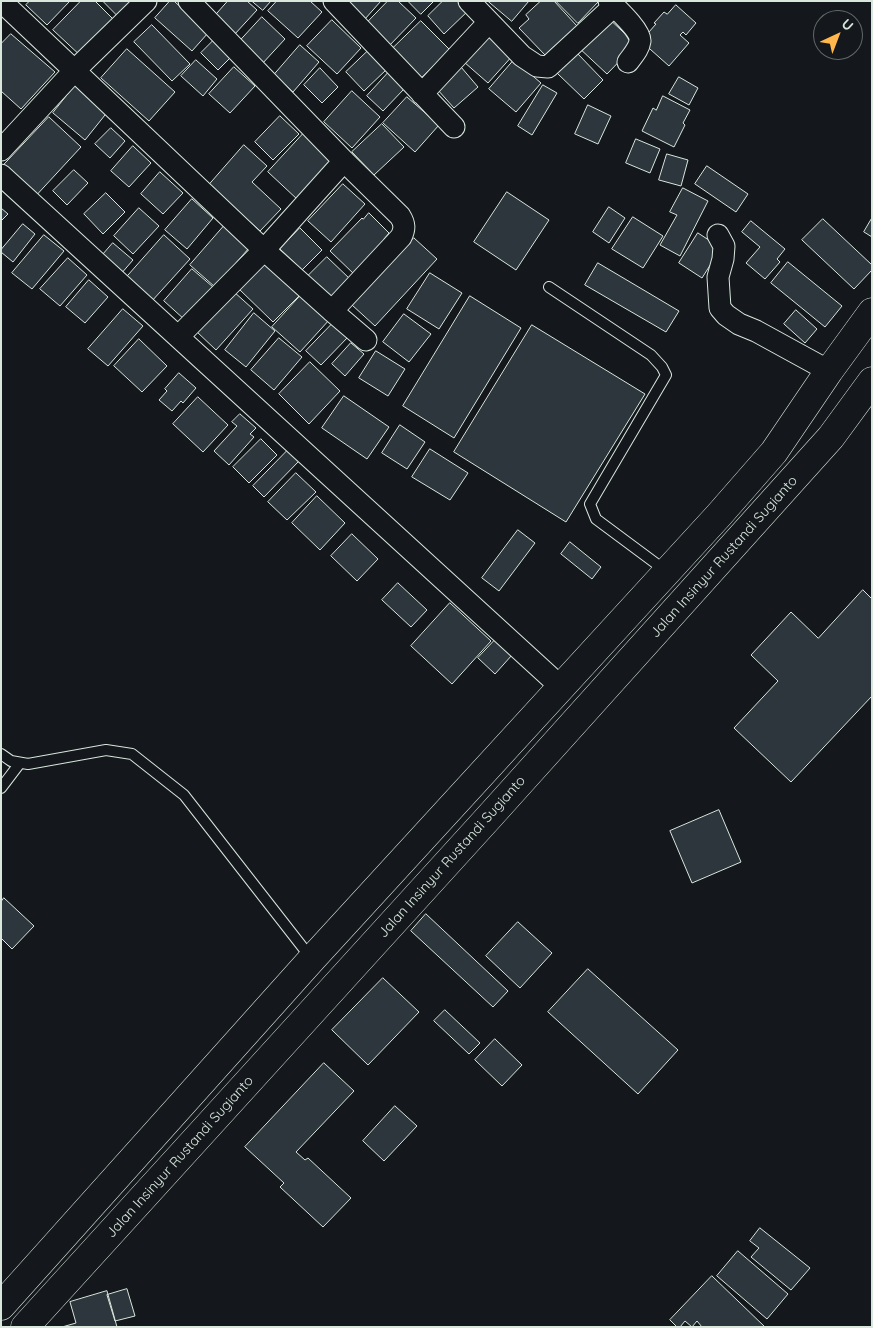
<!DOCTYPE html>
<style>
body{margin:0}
#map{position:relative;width:873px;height:1328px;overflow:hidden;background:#14181c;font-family:Quicksand,sans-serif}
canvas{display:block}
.frame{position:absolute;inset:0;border:2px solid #d8e6dc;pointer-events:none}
.north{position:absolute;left:813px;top:10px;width:50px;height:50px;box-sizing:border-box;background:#14181c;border:1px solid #626a69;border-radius:50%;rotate:43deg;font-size:14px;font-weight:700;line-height:20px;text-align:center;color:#d8e6dc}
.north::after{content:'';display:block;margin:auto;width:18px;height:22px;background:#ffb74d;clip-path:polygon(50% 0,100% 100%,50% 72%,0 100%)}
</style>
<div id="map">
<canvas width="873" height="1328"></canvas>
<div class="frame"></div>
<div class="north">U</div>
</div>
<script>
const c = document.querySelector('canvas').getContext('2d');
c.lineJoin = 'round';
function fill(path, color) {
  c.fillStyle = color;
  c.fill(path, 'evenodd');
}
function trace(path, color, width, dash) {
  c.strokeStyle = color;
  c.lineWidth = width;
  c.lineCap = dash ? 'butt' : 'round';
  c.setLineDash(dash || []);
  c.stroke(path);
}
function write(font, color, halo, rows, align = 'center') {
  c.font = font + ' Quicksand,sans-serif';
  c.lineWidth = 4;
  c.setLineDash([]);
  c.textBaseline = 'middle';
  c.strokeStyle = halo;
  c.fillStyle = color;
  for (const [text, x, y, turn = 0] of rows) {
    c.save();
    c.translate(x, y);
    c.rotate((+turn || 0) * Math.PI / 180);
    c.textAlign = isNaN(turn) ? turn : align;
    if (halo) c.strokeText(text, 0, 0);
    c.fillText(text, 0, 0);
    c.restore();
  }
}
const building = new Path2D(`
 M30 1H70L47 25 26 5Z
 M81 1H95L116 22 83 58 53 30Z
 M103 1H138L121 19Z
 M170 1H174L208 33 192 51 155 18Z
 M228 1H247L257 10 234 35 214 17Z
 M252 1H271L263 10Z
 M277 1H310L322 12 298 38 268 11Z
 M348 1H381L365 19Z
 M388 1H398L416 18 387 48 364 26Z
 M408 1H434L421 14Z
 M443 1H464L471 8 444 34 428 16Z
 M488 1H529L512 21Z
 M541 1H554L577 26 545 55 519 28 529 19 526 15Z
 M556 1H599L578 23Z
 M676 5 696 23 686 35 683 32 680 35 689 43 669 66 641 41 656 24 654 23 664 12 667 14Z
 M606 16 636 44 607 74 577 46Z
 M262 17 285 39 262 64 239 42Z
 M332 20 361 48 337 74 307 46Z
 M421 21 450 50 416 83 387 54Z
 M152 25 190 64 172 81 134 42Z
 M490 33 514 54 488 83 464 62Z
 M11 34 55 72 21 109 1 91V44Z
 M213 41 230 58 218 70 201 53Z
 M300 45 319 62 293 92 274 75Z
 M127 49 175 92 149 121 101 78Z
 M369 50 387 69 364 91 346 72Z
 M577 53 603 80 584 99 557 73Z
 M196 60 217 79 203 96 181 76Z
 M514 60 541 83 516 112 489 89Z
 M234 67 255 86 230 113 209 94Z
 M461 67 478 87 454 108 437 89Z
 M320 68 338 87 322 103 304 85Z
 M388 73 404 89 383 111 367 96Z
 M679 77 698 88 689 105 669 94Z
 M77 83 109 110 85 140 53 113Z
 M543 85 557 93 532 135 518 126Z
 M352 91 380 117 352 148 324 122Z
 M663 96 690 110 683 123 685 125 674 147 642 131 653 108 656 110Z
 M407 97 439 125 415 152 383 123Z
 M588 105 611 116 598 144 575 134Z
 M280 116 299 134 273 160 255 142Z
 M49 117 81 147 32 200 1 168Z
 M382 124 404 147 374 175 352 152Z
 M111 128 125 141 110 158 95 144Z
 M303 134 333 162 298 200 268 172Z
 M636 139 660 149 650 173 626 163Z
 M244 145 267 166 252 182 281 209 260 231 209 185Z
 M133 146 151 163 129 187 111 171Z
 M667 154 688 160 681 186 659 180Z
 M707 166 748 194 736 212 695 184Z
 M74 170 88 183 67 205 53 191Z
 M160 172 183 193 163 214 141 194Z
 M343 184 365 204 331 242 308 221Z
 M683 188 708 201 680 256 660 245 677 215 670 212Z
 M507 192 549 220 516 270 474 242Z
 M106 193 125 212 103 234 84 214Z
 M192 199 213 218 187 249 165 230Z
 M609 207 625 218 609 243 593 232Z
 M1 208 8 214 1 221Z
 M139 208 159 226 133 254 114 236Z
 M369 213 389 233 384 239 387 242 355 275 330 251 362 218 363 219Z
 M633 217 663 236 643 268 612 249Z
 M872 218V237L864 232Z
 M823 219 872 265V270L854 289 802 240Z
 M751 221 785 249 777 259 780 262 765 279 746 263 760 247 742 232Z
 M23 224 35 234 13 262 1 252V250Z
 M224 226 249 248 215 287 190 265Z
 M300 228 322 250 302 270 280 249Z
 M698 233 721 248 702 278 679 263Z
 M44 235 64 251 32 289 12 273Z
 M164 235 190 259 151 302 125 279Z
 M414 238 437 259 375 326 352 305Z
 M113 243 133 260 120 275 100 258Z
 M327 257 350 279 330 299 307 277Z
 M68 258 87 275 60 306 40 289Z
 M266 259 301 294 273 322 238 288Z
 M788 262 842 306 825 327 771 283Z
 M598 263 679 311 666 332 585 285Z
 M192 269 213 287 185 320 164 301Z
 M430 273 462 293 439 329 407 309Z
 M89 280 108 297 85 323 66 307Z
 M233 291 253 309 216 350 196 331Z
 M302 294 330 319 300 352 272 327Z
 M470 296 521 328 454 438 403 406Z
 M123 309 143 326 108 366 88 349Z
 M796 310 817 329 805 343 784 324Z
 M254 313 275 331 246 367 225 350Z
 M404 314 431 334 409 362 383 342Z
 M334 322 349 336 321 365 306 351Z
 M532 325 645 394 566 522 454 452Z
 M279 338 302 357 274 390 251 370Z
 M139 339 167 366 142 392 114 366Z
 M351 343 364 354 345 376 332 364Z
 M376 351 405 369 388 396 359 378Z
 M310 362 340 391 309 424 279 394Z
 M179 373 196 388 183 403 181 401 172 411 159 400 167 391 165 389Z
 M344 396 389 427 367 459 322 428Z
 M198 397 228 425 203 452 173 424Z
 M240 414 256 428 250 434 254 437 229 465 214 451 237 426 232 422Z
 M400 425 425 442 407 469 382 453Z
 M261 439 277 455 249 483 233 467Z
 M430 449 468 473 450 500 412 477Z
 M288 450 299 461 264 497 253 486Z
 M296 473 316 492 287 520 268 502Z
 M317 496 345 523 320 550 292 523Z
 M518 530 535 543 499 591 482 578Z
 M352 534 378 559 357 581 331 556Z
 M570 542 601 567 592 579 561 554Z
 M398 583 427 610 411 627 382 600Z
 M863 590 872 599V696L791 782 734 728 778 681 751 655 791 612 818 638Z
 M450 603 491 641 452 684 411 646Z
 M495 640 512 655 495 674 478 658Z
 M719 810 741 862 692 883 670 831Z
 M4 898 34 926 12 949 1 938V902Z
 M426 914 508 991 493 1007 411 931Z
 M518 922 552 953 520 988 486 956Z
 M588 969 678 1050 638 1094 548 1012Z
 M383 978 419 1012 368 1065 332 1030Z
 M445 1010 480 1043 469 1054 434 1021Z
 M495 1039 522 1065 502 1086 475 1060Z
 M324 1063 354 1091 296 1152 305 1160 308 1158 351 1198 323 1227 280 1187 284 1183 245 1147Z
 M395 1106 417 1126 384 1161 363 1141Z
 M760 1228 810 1268 791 1290 751 1257 759 1248 750 1241Z
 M738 1251 788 1294 767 1319 717 1276Z
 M712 1276 765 1327H702L697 1321 692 1327 685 1321 680 1327H677L670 1320Z
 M127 1289 135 1316 115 1321 107 1295Z
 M107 1291 117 1327H62L76 1323 70 1302Z`);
const service = new Path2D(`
 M549 287 651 355 662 367 666 375 590 504 596 519 666 571
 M1 754 11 761 28 764 106 750 132 754 184 795 311 958
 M1 788 20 763`);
const minor = new Path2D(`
 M1 1 264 250 332 311 366 340
 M189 1 344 161 400 216C405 224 405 229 401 237L332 311
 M334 1 454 127
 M469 1 522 56 537 66 548 67 614 6
 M609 1C617 9 641 31 640 41 639 49 633 55 628 62
 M422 94 489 22
 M1 150 75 70 146 1
 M1 175 561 687
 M718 235 724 246 723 259 718 277 720 308 726 315 739 324 756 331 829 371
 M179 336 264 250 344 161`);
const trunk = new Path2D(`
 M1 1306 312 959 719 515 774 452 829 371 872 312
 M25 1327 490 816 831 437 872 381`);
const streetNames = [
 ["Jalan Insinyur Rustandi Sugianto",724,557,-48],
 ["Jalan Insinyur Rustandi Sugianto",452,857,-48],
 ["Jalan Insinyur Rustandi Sugianto",180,1157,-48]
];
fill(building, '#2c363c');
trace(building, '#d8e6dc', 1);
trace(service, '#d8e6dc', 12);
trace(minor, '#d8e6dc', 23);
trace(trunk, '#d8e6dc', 29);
trace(service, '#14181c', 10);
trace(minor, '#14181c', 21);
trace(trunk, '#14181c', 28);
write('14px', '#d8e6dc', '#14181c', streetNames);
</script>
